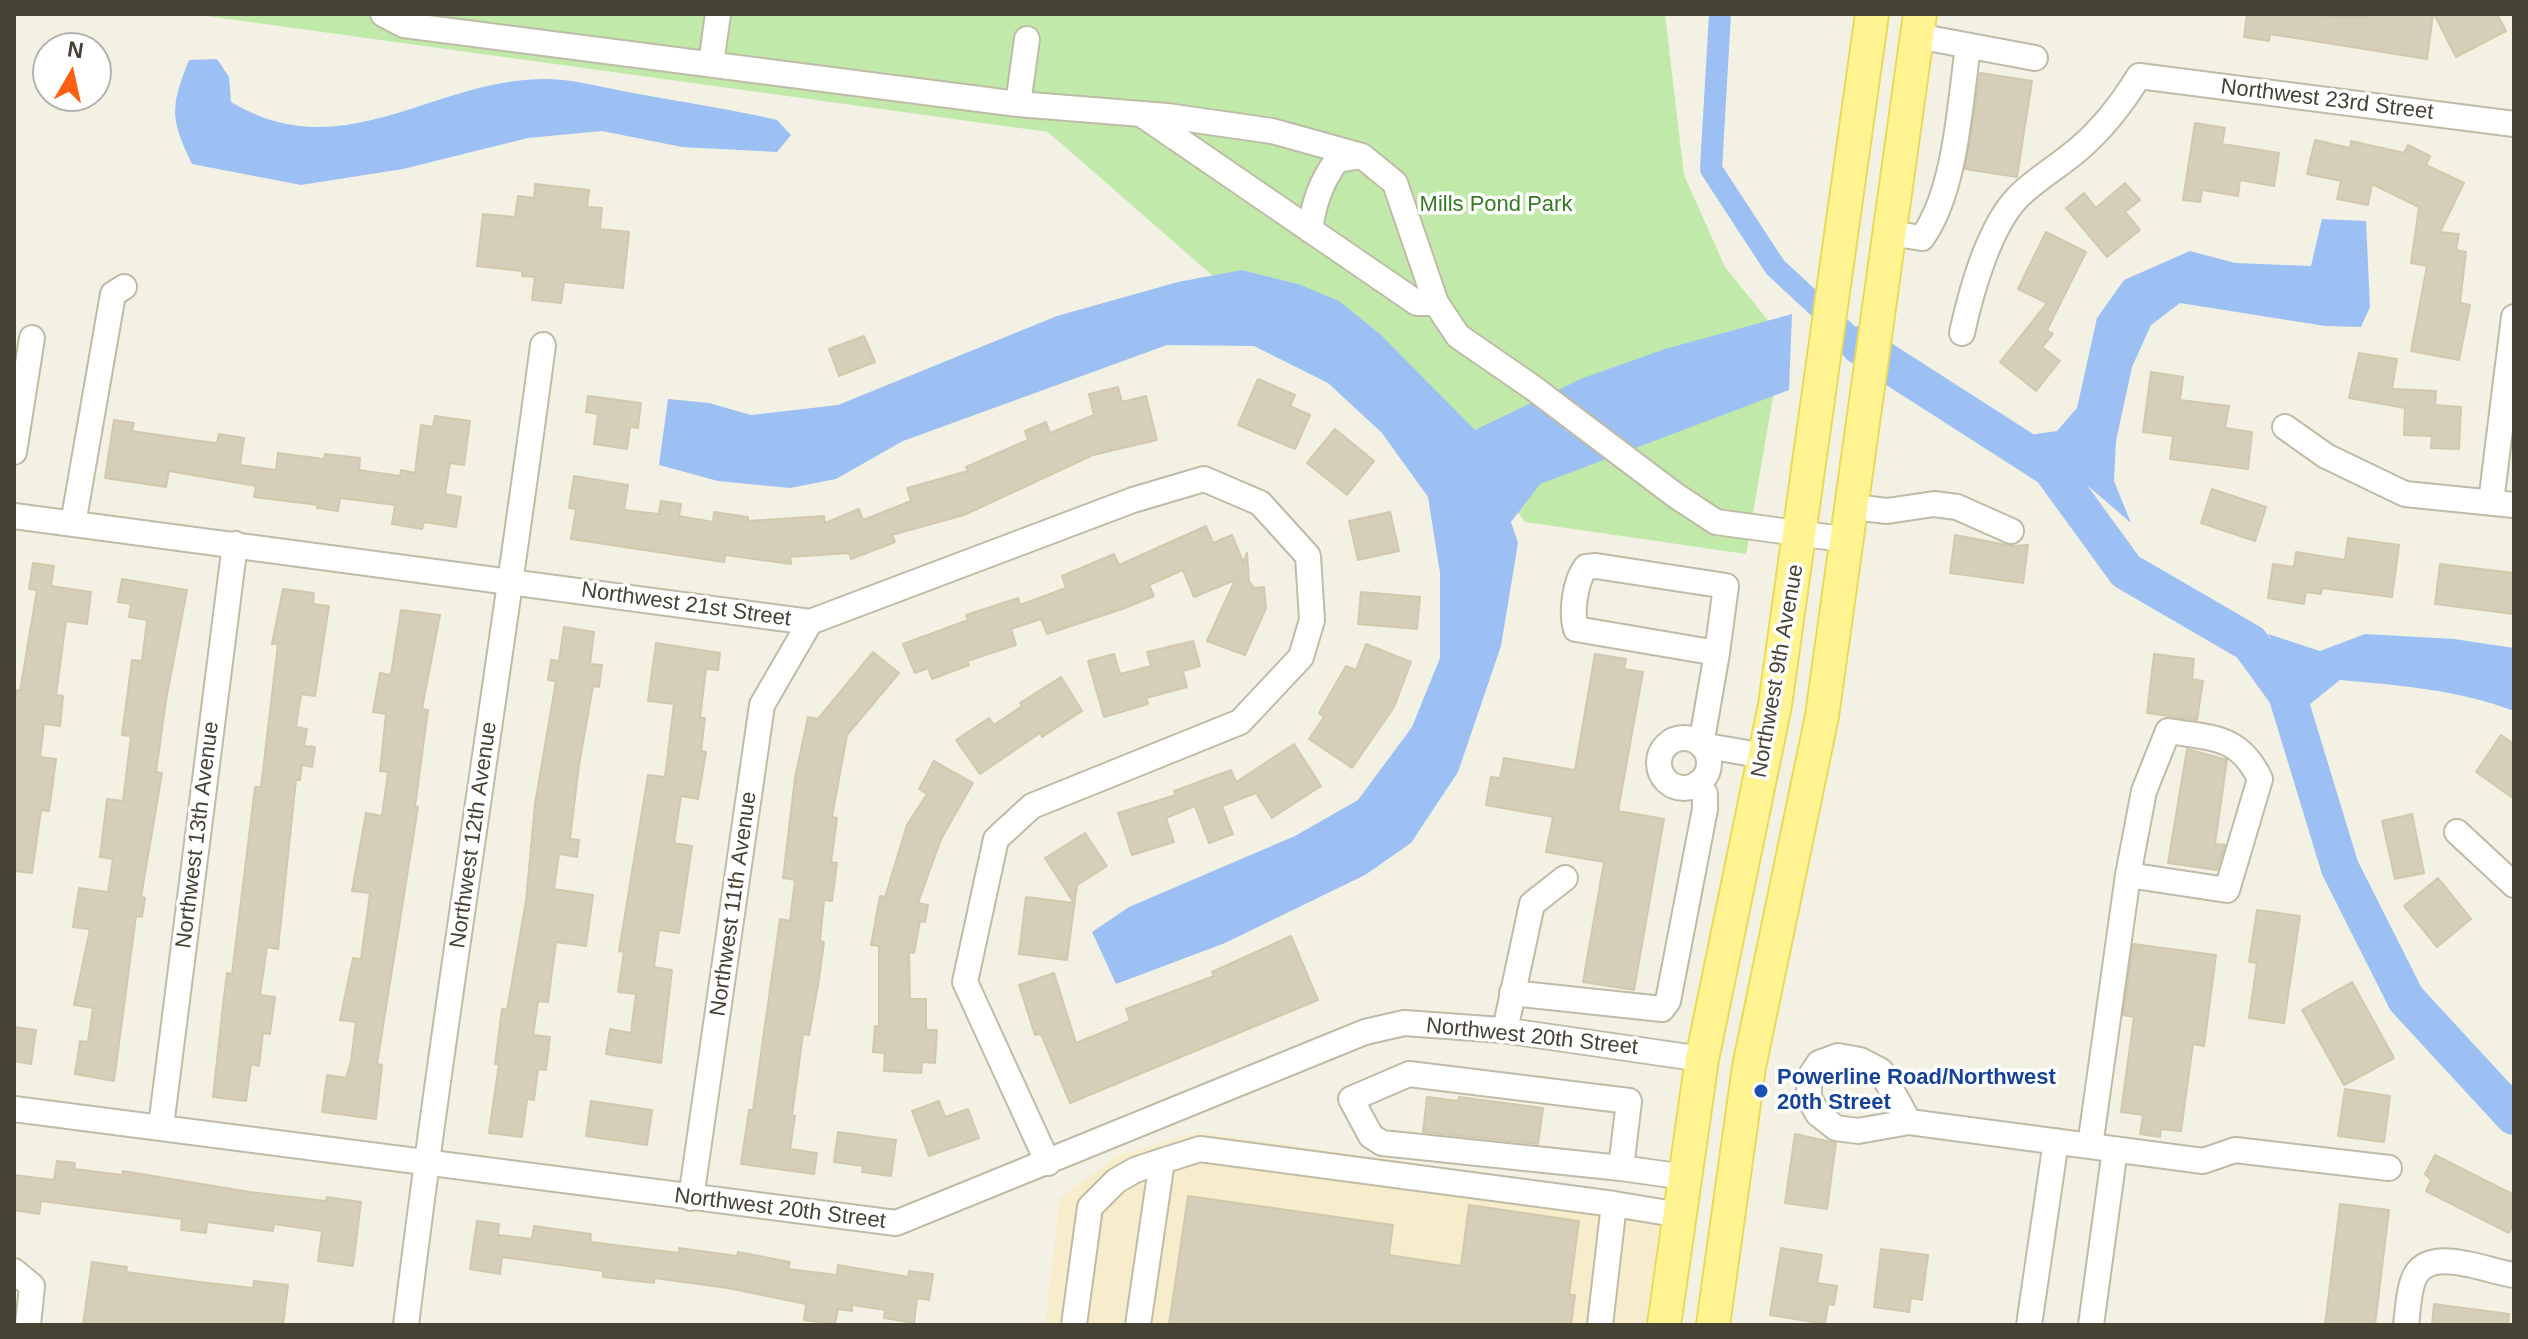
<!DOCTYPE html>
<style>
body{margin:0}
#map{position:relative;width:2528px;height:1339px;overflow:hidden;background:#f3f1e4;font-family:Helvetica,sans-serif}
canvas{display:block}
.frame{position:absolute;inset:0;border:16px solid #464234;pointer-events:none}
.north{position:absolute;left:32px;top:32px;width:80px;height:80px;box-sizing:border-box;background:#fff;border:2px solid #b5b3ae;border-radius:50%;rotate:9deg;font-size:22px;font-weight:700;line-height:32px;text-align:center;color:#464234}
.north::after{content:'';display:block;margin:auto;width:28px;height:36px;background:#ff5f0f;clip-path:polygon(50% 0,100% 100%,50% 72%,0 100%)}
</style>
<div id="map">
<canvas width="2528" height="1339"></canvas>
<div class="frame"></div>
<div class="north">N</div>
</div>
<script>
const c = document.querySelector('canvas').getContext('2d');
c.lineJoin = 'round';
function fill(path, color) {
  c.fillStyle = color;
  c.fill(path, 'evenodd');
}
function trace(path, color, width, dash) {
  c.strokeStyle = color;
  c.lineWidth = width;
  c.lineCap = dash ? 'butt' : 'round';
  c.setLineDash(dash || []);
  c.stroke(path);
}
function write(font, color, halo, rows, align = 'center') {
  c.font = font + ' Helvetica,sans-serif';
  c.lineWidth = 7;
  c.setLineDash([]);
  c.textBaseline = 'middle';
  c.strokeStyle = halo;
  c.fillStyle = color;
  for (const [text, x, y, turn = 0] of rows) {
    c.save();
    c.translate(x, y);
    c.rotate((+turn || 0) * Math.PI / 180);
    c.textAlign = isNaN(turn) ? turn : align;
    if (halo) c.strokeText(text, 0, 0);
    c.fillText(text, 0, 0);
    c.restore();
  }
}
const commercial = new Path2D(`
 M1198 1132 1665 1199 1648 1325H1045L1060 1198 1116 1156Z`);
const green = new Path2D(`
 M192 14H1665L1684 175 1725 267 1783 339 1746 554 1525 522 1459 432 1222 284 1048 132Z`);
const water = new Path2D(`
 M217 59 229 77 231 102C343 169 432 80 542 79 572 78 604 88 633 93 681 102 730 109 777 120L791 135 777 152 682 147 602 131 528 138 403 169 301 185 192 164C170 118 170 108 189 60Z
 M2322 219 2366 221 2370 307 2361 327 2325 326 2180 303 2151 325 2132 367 2116 441 2114 481 2131 523 2029 435 2057 431 2077 408 2097 318 2124 280 2190 251 2235 263 2311 266Z
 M1242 270 1298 284 1339 301 1380 334 1475 430 1583 378 1665 349 1792 314 1789 390 1540 484 1511 522 1518 543 1501 646 1458 772 1411 843 1365 875 1225 943 1116 984 1092 932 1129 907 1295 836 1358 800 1412 727 1440 658V573L1428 497 1382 433 1328 383 1254 346 1167 345 903 441 836 479 790 488 718 481 659 465 668 399 709 403 751 415 838 405 1057 316 1178 282Z
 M2268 634 2320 651 2365 634 2454 639 2514 648V711C2459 690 2398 685 2340 680L2309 705Z`);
const canal = new Path2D(`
 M1720 14 1711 169 1775 267 1859 345`);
const river = new Path2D(`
 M1859 345 2051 468 2126 571 2250 643 2287 694 2340 868 2406 999 2514 1116`);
const building = new Path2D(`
 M2247 14 2365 17V14H2433L2427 59 2270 34 2269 41 2244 37Z
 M2434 14H2497L2506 31 2456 57Z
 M1980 73 2032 81 2017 177 1965 169Z
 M2195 123 2225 128 2222 144 2279 153 2274 186 2240 180 2238 196 2202 190 2200 202 2183 200Z
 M2315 140 2350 148 2351 141 2404 153 2408 145 2430 156 2426 165 2464 183 2440 232 2459 234 2456 250 2466 252 2460 303 2470 305 2459 360 2411 351 2427 266 2411 263 2419 207 2372 184 2368 205 2337 199 2341 181 2307 174Z
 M2125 183 2140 200 2125 212 2140 230 2107 257 2066 208 2084 193 2096 208Z
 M535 184 589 190 587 207 602 208 600 229 629 232 623 288 564 282 561 303 532 300 535 277 522 276V271L477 266 483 214 515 217 518 196 534 198Z
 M2046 232 2086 252 2047 330 2053 334 2042 347 2060 361 2036 391 2000 362 2047 303 2018 289Z
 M864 336 875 362 839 376 829 349Z
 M2359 353 2397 359 2392 389 2436 391 2435 405 2461 407 2459 449 2431 448 2432 436 2404 435 2405 408 2349 398Z
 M2151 372 2183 377 2180 400 2229 406 2225 428 2252 432 2248 469 2170 459 2173 436 2143 432Z
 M1258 379 1295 395 1290 406 1310 415 1295 449 1238 425Z
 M1118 387 1122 402 1146 396 1157 440 1093 455 964 515 892 535 895 542 851 559 849 553 790 557 791 564 725 555 724 562 571 539 576 509 569 508 574 476 628 485 624 510 659 514 661 501 681 504 679 516 713 522 714 512 748 517V521L824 516 825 523 859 509 863 520 911 501 907 488 968 471 966 467 1028 440 1025 431 1046 422 1050 433 1094 415 1089 394Z
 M588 396 641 403 638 428 630 427 627 449 594 444 598 414 586 412Z
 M435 416 470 421 464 465 450 463 445 494 461 497 456 527 424 522 422 529 392 524 395 505 340 498 338 511 317 508 318 505 254 497 256 486 169 471 166 487 105 478 114 420 134 423 132 431 192 440 217 443 219 434 244 438 240 465 276 470 278 453 324 459 325 454 360 458 359 470 400 476 401 470 415 473 421 425 433 427Z
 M1335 429 1374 461 1347 495 1307 463Z
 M2212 489 2266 507 2255 541 2201 523Z
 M1390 512 1399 551 1358 560 1349 521Z
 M1206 526 1213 543 1232 535 1243 562 1247 553 1249 582 1254 588 1264 587 1266 608 1245 655 1207 641 1235 580 1194 597 1183 570 1149 585 1154 596 1125 608 1047 634 1041 619 1011 629 1016 645 967 661 969 665 932 679 928 668 915 673 903 644 968 620 966 615 1018 598 1020 605 1066 588 1062 576 1114 554 1119 565Z
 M1955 535 2012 546 2028 545 2023 583 1950 573Z
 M2348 538 2399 545 2392 597 2322 588 2321 594 2306 592 2304 604 2268 598 2273 564 2294 567 2296 552 2345 560Z
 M33 563 54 566 51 586 91 592 87 624 66 621 56 695 63 696 60 726 44 724 40 757 56 759 49 811 41 810 32 873 14 871V705L16 690 20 691 37 590 29 589Z
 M2440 564 2514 573V614L2435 604Z
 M122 579 187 590 166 700 156 772 162 773 141 897 145 898 142 917 136 916 114 1081 75 1074 80 1041 88 1042 93 1008 74 1005 90 929 73 927 79 888 108 892 113 859 100 857 107 799 123 801 131 736 122 735 132 660 142 661 147 620 129 617 131 604 118 602Z
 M283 589 314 593 313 604 329 606 315 696 301 694 296 727 307 729 304 746 315 747 312 767 302 765 300 780H296L278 949 267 947 260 995 275 997 270 1034 263 1033 259 1066 251 1064 246 1101 213 1097 223 1005 227 973 232 974 255 787H261L278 644H272Z
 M1361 592 1420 597 1417 629 1358 624Z
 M401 610 440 615 422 709 428 710 415 806 418 807 377 1064 382 1065 376 1119 322 1112 327 1075 346 1078 351 1061 356 1022 340 1020 353 958 361 959 370 893 352 891 366 813 382 816 388 772 380 771 386 714 373 712 380 673 391 675Z
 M564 627 594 632 590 664 602 665 599 687 593 686 579 765 570 839 579 840 577 857 559 854 554 889 593 895 586 946 556 942 548 1002 538 1001 533 1035 550 1037 546 1070 538 1069 534 1100 527 1099 522 1137 489 1133 499 1064H495L502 1009 507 1010 526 901 535 804 556 681 548 680 551 660 559 661Z
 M1193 641 1200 666 1183 671 1187 687 1146 698 1148 704 1104 717 1088 661 1114 654 1120 674 1151 666 1147 652Z
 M656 643 720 653 718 670 706 669 700 718H705L701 751 706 752 698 799 681 796 674 843 692 846 679 933 659 930 654 967 672 970 661 1063 606 1054 610 1029 631 1033 636 994 618 992 624 952 619 951 648 775 665 777 674 704 648 701Z
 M1366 644 1411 662 1394 707 1352 768 1309 739 1324 717 1319 713 1346 666 1356 670Z
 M873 652 899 673 847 735 832 817 837 818 831 862 837 863 832 901 824 900 820 941 824 942 819 979 809 1035 803 1034 792 1115 795 1116 790 1149 817 1153 814 1174 741 1164 749 1110H753L780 919 790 921 795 880 783 878 795 778 808 717 818 719Z
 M1595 654 1626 659 1624 669 1643 672 1618 811 1664 819 1634 990 1583 982 1604 862 1546 852 1553 817 1486 805 1491 777 1500 778 1504 758 1575 770Z
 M2154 654 2194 659 2192 679 2203 681 2197 720 2147 713Z
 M1061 677 1082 711 1042 737 1040 733 980 774 956 740 989 718 994 725 1022 706 1020 703Z
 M2501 735 2514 744V799L2476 772Z
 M1294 744 1321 786 1272 818 1256 793 1222 806 1233 834 1209 843 1195 806 1166 818 1174 842 1132 855 1118 813 1176 795 1174 791 1231 770 1236 782Z
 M2187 749 2227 760 2215 844 2225 845 2217 870 2168 863Z
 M934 761 973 783 941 839 918 903 928 905 925 922 920 921 914 953 909 952 910 999H926V1030H937L935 1063 922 1062 921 1073 884 1071 885 1053 873 1052 875 1026 879 1027V946L871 945 880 896 885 897 907 825 927 794 919 789Z
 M2412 814 2424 873 2395 879 2382 821Z
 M1085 833 1107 866 1077 885 1067 960 1019 954 1026 897 1074 903 1045 858Z
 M2438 878 2471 919 2437 947 2404 906Z
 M2257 910 2300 916 2284 1023 2249 1018 2257 963 2249 962Z
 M1291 936 1318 1000 1070 1103 1041 1034 1035 1035 1019 985 1054 973 1076 1043 1130 1021 1126 1009 1214 976 1212 972Z
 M2133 944 2216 955 2204 1046 2193 1044 2181 1131 2161 1129 2160 1137 2140 1134 2143 1115 2121 1112 2134 1017 2123 1015Z
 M2352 982 2394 1058 2344 1085 2302 1010Z
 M14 1027 36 1030 31 1064 14 1061Z
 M2345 1089 2390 1096 2384 1142 2338 1136Z
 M1427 1097 1458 1101 1459 1097 1543 1108 1538 1144 1423 1132Z
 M591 1101 652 1110 647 1145 586 1136Z
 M939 1101 945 1117 968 1109 979 1138 929 1156 912 1111Z
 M838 1132 896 1140 891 1176 862 1172 863 1166 834 1162Z
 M1795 1134 1836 1143 1827 1209 1785 1203Z
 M2435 1155 2514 1195V1222L2509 1233 2426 1191 2431 1180 2425 1174Z
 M57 1161 75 1163 74 1169 122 1175 123 1171 250 1192 326 1201 327 1197 361 1202 353 1266 318 1261 322 1231 274 1224 273 1231 207 1222 206 1233 181 1230 182 1219 41 1201 39 1214 14 1210V1175L54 1180Z
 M1188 1196 1393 1225 1389 1255 1461 1266 1469 1205 1579 1221 1569 1295H1575L1571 1325H1169Z
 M2340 1204 2389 1210 2375 1325H2325Z
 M477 1221 499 1224 498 1235 532 1239 534 1226 591 1234 590 1242 679 1253V1248L737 1256 738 1252 790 1262 788 1269 837 1275 838 1265 908 1277 909 1271 933 1274 929 1300 917 1298 914 1323 884 1318 885 1310 852 1305V1311L838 1309 835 1324 804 1320 806 1304 728 1288 654 1278V1283L603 1277V1271L502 1257 500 1274 470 1269Z
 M1781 1248 1822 1255 1817 1283 1837 1286 1834 1305 1828 1304 1825 1324 1770 1315Z
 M1881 1249 1928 1255 1922 1300 1911 1298 1909 1312 1874 1307Z
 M92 1262 127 1267 126 1272 200 1282 253 1288 254 1281 288 1285 283 1325H83Z
 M2434 1304 2509 1314 2508 1325H2432Z`);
const minor = new Path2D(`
 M383 14 404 25 1018 104 1167 116 1272 131 1362 156 1395 183 1436 303 1458 336 1532 387 1675 495 1716 522 1849 540
 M1917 36 2035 58
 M711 64 718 14
 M1018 104 1027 39
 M1144 116 1417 303H1436
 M1310 230C1314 202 1321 182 1337 160L1362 156
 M1889 233 1922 238C1956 191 1960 103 1968 46
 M1962 333C1971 292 1989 227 2018 197 2037 178 2061 165 2081 147 2104 127 2123 102 2139 76L2514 124
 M2285 427 2326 456 2405 494 2514 505
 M14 452 32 338
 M2491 502 2514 317
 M1853 507 1887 511 1934 504 1957 507 2011 531
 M14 516 810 622 1133 500 1204 479 1260 503 1308 556 1312 620 1301 657 1240 722 1032 806 996 839 965 982 1048 1163
 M73 524 113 294 124 287
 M1717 653 1726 586 1596 566 1586 567C1575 581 1571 612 1576 629L1717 653 1701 745 1765 756
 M1659 763a25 25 0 1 1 50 0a25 25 0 1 1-50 0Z
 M2457 832 2514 885
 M1512 993 1662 1009 1668 1001 1705 809V794L1698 783
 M1505 1030 1532 904 1565 878
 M14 1109 896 1223 1365 1032 1404 1023 1502 1030 1702 1059
 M1909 1122 1881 1071 1860 1060 1838 1056 1819 1063 1809 1078V1098L1818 1114 1836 1128 1858 1131 1909 1122 2203 1161 2235 1150 2389 1168
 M161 1126 235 544
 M2090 1146 2128 875 2227 890 2260 779C2239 735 2211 738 2168 731L2144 791 2128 875
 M1162 1161 1200 1149 1614 1204
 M1621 1168 1382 1143 1371 1136 1351 1099 1409 1074 1629 1101 1621 1168 1685 1177
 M691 1198 762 705 810 622
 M14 1271 32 1286 28 1325
 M406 1325C446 998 500 672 543 345
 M1074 1325 1090 1207 1116 1181 1135 1170 1162 1161 1138 1325
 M1600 1325 1614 1204 1680 1215
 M2029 1325 2056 1141
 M2091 1325 2115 1149
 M2406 1325C2408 1311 2408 1294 2413 1281 2426 1243 2485 1271 2514 1275`);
const major = new Path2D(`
 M1664 1325 1702 1059 1775 705 1872 14
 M1713 1325 1749 1067 1822 716 1920 14`);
const markers = [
 [1761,1091,8,"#1a4fb4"]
];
const streetNames = [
 ["Northwest 23rd Street",2327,100,7],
 ["Northwest 21st Street",686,605,8],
 ["Northwest 9th Avenue",1778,671,-80],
 ["Northwest 13th Avenue",198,835,-83],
 ["Northwest 12th Avenue",474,835,-82],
 ["Northwest 11th Avenue",734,904,-82],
 ["Northwest 20th Street",1532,1037,6],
 ["Northwest 20th Street",780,1209,7]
];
const parkNames = [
 ["Mills Pond Park",1496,205]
];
const transitNames = [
 ["Powerline Road/Northwest",1777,1078],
 ["20th Street",1777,1103]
];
fill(commercial, '#f7edcd');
fill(green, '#c1eaaa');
fill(water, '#9cc0f4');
trace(canal, '#9cc0f4', 22);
trace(river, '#9cc0f4', 38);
fill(building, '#d5cfb9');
trace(building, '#d1c9ac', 2);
trace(minor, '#bfbba6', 28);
trace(major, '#eada5b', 36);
trace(minor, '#fff', 24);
trace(major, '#fff491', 32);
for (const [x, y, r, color] of markers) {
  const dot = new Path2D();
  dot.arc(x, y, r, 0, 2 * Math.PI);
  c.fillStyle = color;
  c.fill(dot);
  trace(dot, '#fff', 3);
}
write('22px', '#464234', '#fff', streetNames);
write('22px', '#357a24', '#fff', parkNames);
write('bold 22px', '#164399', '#fff', transitNames, 'left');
</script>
